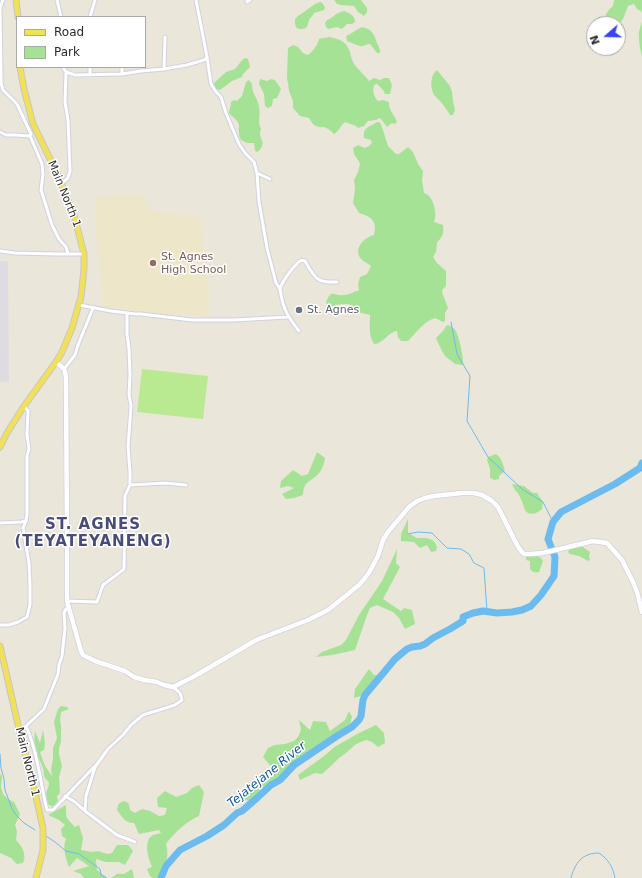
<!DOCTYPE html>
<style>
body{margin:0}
#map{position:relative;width:642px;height:878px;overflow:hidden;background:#ebe6da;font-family:"DejaVu Sans",sans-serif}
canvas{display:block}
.legend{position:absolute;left:16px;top:16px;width:130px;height:52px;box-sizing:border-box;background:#fff;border:1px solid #a9a9a9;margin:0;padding:5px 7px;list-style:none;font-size:12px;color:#292929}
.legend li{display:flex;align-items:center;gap:8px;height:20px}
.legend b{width:20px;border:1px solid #a9a9a9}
.north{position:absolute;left:586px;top:16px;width:40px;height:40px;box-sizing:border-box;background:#fff;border:1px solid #a9a9a9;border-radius:50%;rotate:250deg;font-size:11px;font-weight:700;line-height:16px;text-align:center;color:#292929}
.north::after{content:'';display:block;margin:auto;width:14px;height:18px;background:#3844fa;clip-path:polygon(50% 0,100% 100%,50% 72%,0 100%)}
</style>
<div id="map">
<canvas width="642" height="878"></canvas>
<ul class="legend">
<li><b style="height:5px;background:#f1e05a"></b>Road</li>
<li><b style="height:11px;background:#a6e296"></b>Park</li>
</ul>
<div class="north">N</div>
</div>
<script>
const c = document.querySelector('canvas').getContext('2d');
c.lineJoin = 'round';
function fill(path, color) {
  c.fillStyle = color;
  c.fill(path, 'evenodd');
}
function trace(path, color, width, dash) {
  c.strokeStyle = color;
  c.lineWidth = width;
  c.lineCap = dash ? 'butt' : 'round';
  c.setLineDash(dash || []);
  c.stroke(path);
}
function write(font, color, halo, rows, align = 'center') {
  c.font = font + ' "DejaVu Sans",sans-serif';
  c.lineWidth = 3;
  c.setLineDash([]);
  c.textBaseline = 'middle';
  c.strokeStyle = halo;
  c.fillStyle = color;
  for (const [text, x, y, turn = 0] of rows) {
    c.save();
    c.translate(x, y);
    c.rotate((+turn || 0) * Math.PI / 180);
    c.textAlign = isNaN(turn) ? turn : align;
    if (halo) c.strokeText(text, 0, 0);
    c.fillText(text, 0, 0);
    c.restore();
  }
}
const industrial = new Path2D(`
 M0 261 8 262 9 382H0Z`);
const education = new Path2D(`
 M142 195 153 212 176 213 200 219 203 239 209 288V316L145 312 103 306 96 229V196Z`);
const green = new Path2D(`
 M334 0H361L367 8V12L364 16 358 12 354 6 341 5 337 4Z
 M614 0H642V14L641 11 637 9 634 4 628 6C621 24 624 24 604 24 605 15 606 12 613 6Z
 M321 2 323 4 325 8 324 10 314 13 313 15 309 20 307 27C303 30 299 30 296 27 295 24 294 20 296 18 298 15 302 14 304 12 310 8 314 3 321 2Z
 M344 11C350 13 355 16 355 22L352 24H347L342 29 337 27 328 29 326 27 325 23 327 20C334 18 334 13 344 11Z
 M642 21V56C640 50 639 43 639 37 638 32 641 26 642 21Z
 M362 27C372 29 374 34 377 43 379 47 380 48 380 53H377L370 44C367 44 365 45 363 46 360 47 350 42 347 41L346 36C353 33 355 30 362 27Z
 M329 37C340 39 346 41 350 52 351 55 351 59 353 62 357 69 364 74 369 81L374 78 380 80 384 78H389L392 85 390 94H385L383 90 377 84 374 85C372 91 374 97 378 101L383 100 389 102C388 110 395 115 397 122L395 124 392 123 387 127 384 123 380 118 376 120 368 121 364 126 358 128 356 126 345 122C340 126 339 131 334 134 332 132 329 129 326 128 322 126 323 128 319 127 314 126 311 122 309 118L300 116 293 108V101L289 91 288 83 287 79V77L288 48 293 45 298 47 303 53 308 55C314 50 317 46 319 39L323 38Z
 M246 58 248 59 250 67 243 74 242 77 232 81 220 90 216 89 214 85V83L226 72 235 69 243 59Z
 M437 70 450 86 452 92 453 101 455 110 453 115H450C447 110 443 104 439 100 437 98 436 97 434 95 430 88 430 75 437 70Z
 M260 79 267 81 271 79 275 80 281 89 277 98 273 99 272 106 268 108 265 106 264 94 259 84Z
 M249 80 252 84C252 95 257 96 259 106 261 115 257 120 261 129 257 140 268 140 259 151L256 152 255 150 254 143H247L241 140C240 138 239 136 239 133 238 129 241 124 236 120 234 117 231 116 229 113 229 109 231 106 231 102L234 100 237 101 242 96 246 82Z
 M377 122H379L381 124 388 146 396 154H399L408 147 413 152 418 164 423 171 422 180 424 193C431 195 435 205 435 212 436 215 435 219 434 222L443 225C444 233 443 237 437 242L436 252 433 257 437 263 446 271V286L442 290 443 295 448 308 445 313V321L443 322 435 318C423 322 417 332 408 341H401L398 337 397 331C388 332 383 344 374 344 368 335 370 325 370 315 366 313 361 314 357 311 355 309 355 306 351 305 343 302 335 307 328 306L326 303C331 287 334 297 344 295 349 295 353 292 357 291L359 290 358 284 360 277 367 274 371 266C368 264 365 262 362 260 352 250 363 238 374 235 377 221 372 217 359 213L353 203 355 189 354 180 358 172 360 164 358 160 354 154 353 148 358 145 365 148 369 146 372 143 371 140 364 138C363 126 369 128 377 122Z
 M448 325C451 326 454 328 456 331 459 337 464 358 463 365L455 364C452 361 448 359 445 356 442 351 438 343 436 338L443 331 446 326Z
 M317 452 325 458C324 463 323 469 319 473 311 483 304 479 303 495L294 498 286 499 282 494 294 488 288 486 280 488 281 481 293 470 302 476 308 474Z
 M496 454C502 458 503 465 505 471L499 476V479L495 480 490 478V469L487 460 488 457Z
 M512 484 524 486 533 493H537L543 502 542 509C538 513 529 517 525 510 524 509 524 506 523 504 522 502 520 497 519 495 516 490 514 490 512 484Z
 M408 519V534C412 534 414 537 417 538 418 538 423 538 424 538 431 538 435 541 437 547L436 551 431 552 427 545 420 548 414 542 401 541V534Z
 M578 546H582L584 548 590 552 589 556 590 560 588 561 579 556 570 554 568 552 570 548Z
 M397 549 396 563 400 567 383 599 401 611 404 608 412 610 415 624 405 629 399 618 393 612 377 605 370 608 367 615 355 650 332 655 316 657 322 652 341 645 346 640 359 615 382 581Z
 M526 556H537L541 558 543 561 539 572C535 573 532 572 530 569V561L526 560Z
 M369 669 374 675H382L365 695 354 698 355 689Z
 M61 706 67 707 69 709 61 712 60 720 61 725V742L59 748V754L62 766 59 777 60 793 57 796 58 801 53 807 48 804C48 801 46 798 46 795 46 791 49 788 49 782 42 776 45 776 43 768 42 764 40 761 38 757 34 749 34 740 35 731L40 743 43 730 45 743 44 750 40 752 45 766 52 776 51 769 53 759V748L57 738 54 722 58 709Z
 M349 711 352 717 350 725 297 763 290 764 286 773 280 780 253 801 243 800 244 794 248 783 270 778 275 771 263 757 268 748 275 745 285 744 294 741 298 737 301 730 299 720 310 730 313 721 326 722 330 731 345 720Z
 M376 725 384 733 385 743 378 747 372 742 366 740 356 744 346 753 339 758 330 767 322 774 315 773 300 780 298 775 324 756 331 750 336 746 359 733Z
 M0 774 2 776 1 787 3 794 8 799 14 802 20 814 15 825 17 831 16 840C22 846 27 855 23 863L17 864 11 858 0 853Z
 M199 785 204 792 199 816C188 820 173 834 166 844 170 857 165 867 158 878H153L150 876 147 869 152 867C148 857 145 848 149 838L153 835 161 833 159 830 139 834 134 823C125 823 122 817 117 810 118 804 119 802 125 801L129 804 130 810 135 813 142 809 150 811 159 816 165 815 167 808 158 807 157 798 165 791 176 797 187 793 192 788Z
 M66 805C66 820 66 817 75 827L79 825 83 838 81 850 92 852 98 851 107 854 112 853 117 845H128L133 851 125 865 119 862H106L96 859 97 870 107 878H84L81 874 73 871 89 866 77 858 69 867C66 859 62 847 66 839L62 836 61 829 65 825 59 820 48 815Z
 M132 869 134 878H111L117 874H124Z`);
const pitch = new Path2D(`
 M142 369 208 376 203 419 137 412Z`);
const stream = new Path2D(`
 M451 322 457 354 470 376 467 421 488 457 522 489 543 502 553 522
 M408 534 418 532 432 533 447 548 461 549 469 554 474 563 484 568 487 611
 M0 754 1 768 4 779 5 790 12 809 16 815 24 823 35 830
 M46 836 55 842 66 851 79 854 100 869 101 875 107 878
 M571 878C575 863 582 853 599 853 608 859 613 867 615 878`);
const river = new Path2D(`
 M161 878 166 866 180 850 207 836 224 825 237 813 242 811 257 798 271 785 280 780 294 765 337 736 352 727 359 720 361 716 363 700 365 695 395 659 407 649 412 647 420 646 425 644 433 638 450 629 463 621V617L473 613 483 611 497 613 512 612 522 610 531 606 541 595 554 576 555 557 548 539 553 522 561 512 615 484 640 468 642 463`);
const street = new Path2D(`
 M3 0 0 8 1 73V83L3 90 17 104 31 134 30 136 42 164 43 174 41 190 52 225 59 239 66 247 68 254
 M57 0 61 17
 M196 0 207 57 211 84 216 92 221 97 226 113 239 144 245 153 254 162 257 173 270 179
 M247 0V2L250 0
 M90 17 95 0
 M90 67V74
 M122 67V74
 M164 69 165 37
 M66 72 75 75 122 74 141 71 164 69 187 65 204 60 207 57
 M0 132 6 135H16L30 136
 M257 173 259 202 267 248 276 283 280 289
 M61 184 68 178 70 171 68 120 65 102 66 72 63 67
 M0 251 15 253 57 254H84
 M79 305 111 311 135 314H141L192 320H234L288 317
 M127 313V334L129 349 130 375 129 395 131 405 130 421 128 446 130 472V485L165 483 186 485
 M299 331C289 318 284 311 281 295 281 295 280 290 280 289 281 283 289 273 293 268 297 264 299 259 305 261 315 278 316 283 337 282
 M64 369 75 355 78 345 93 308
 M0 523 21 522 26 521
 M67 601 97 602 103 585 119 573 124 569 125 496 130 485
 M0 625H9L18 622 27 617 30 605V585L29 563 23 528 26 521 27 514V456L29 449 27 435 28 411 24 406
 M26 726 44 709 58 674 59 665 62 656 65 628 64 613 66 609 68 608
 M19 729H23L26 726C38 753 40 782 47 810H53L94 767
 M65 796 75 802 85 811 117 835 135 842
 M85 811 86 796 95 767 108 749 123 735 131 725 143 715 175 705 182 700 180 693 173 687`);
const secondary = new Path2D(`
 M56 362 64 369 66 377 67 540V601L81 651 83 655 95 661 125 671 134 677 144 680 157 682 164 685 173 687 195 676 256 640 308 620 328 610 359 585 365 578 370 571 378 556 383 540 388 532 409 507 417 501 425 498 434 496 462 493H474L482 495 492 501 498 507 517 545 521 551 524 554H530L543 553 593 541 607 543 622 560 633 582 637 592 642 612`);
const primary = new Path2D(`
 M16 0 18 17
 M0 447 7 433 24 406 56 362 62 352 72 328 81 297 84 269V254L74 215 56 171 33 124 24 89 20 67
 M0 646 19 729 34 788 43 828V850L36 878`);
const markers = [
 [153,263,4,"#8d6e63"],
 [299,310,4,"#6b7280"]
];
const streetNames = [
 ["Main North 1",64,194,68],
 ["Main North 1",27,762,76]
];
const educationNames = [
 ["St. Agnes",161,257],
 ["High School",161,270]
];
const worshipNames = [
 ["St. Agnes",307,310]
];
const waterNames = [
 ["Tejatejane River",267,775,-39]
];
const districtNames = [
 ["ST. AGNES",93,525],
 ["(TEYATEYANENG)",93,542]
];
fill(industrial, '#dedbe3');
fill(education, '#ede6c9');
fill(green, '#a6e296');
fill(pitch, '#b9ea91');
trace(stream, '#6cbbee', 1);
trace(river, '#6cbbee', 7);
trace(street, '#cfd1e2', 5);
trace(secondary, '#cfd1e2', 6);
trace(primary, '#c7c7c7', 7);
trace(street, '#fff', 3);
trace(secondary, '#fff', 4.5);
trace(primary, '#f1e05a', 5);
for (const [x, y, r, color] of markers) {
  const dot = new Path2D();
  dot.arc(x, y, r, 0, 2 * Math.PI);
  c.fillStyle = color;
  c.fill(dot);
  trace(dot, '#fff', 1.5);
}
write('11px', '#292929', '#fff', streetNames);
write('11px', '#785e54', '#fff', educationNames, 'left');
write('11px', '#5b616d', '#fff', worshipNames, 'left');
write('italic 12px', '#0d5798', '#fff', waterNames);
c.letterSpacing = '1px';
write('bold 15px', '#494c79', '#fff', districtNames);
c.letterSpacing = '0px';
</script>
